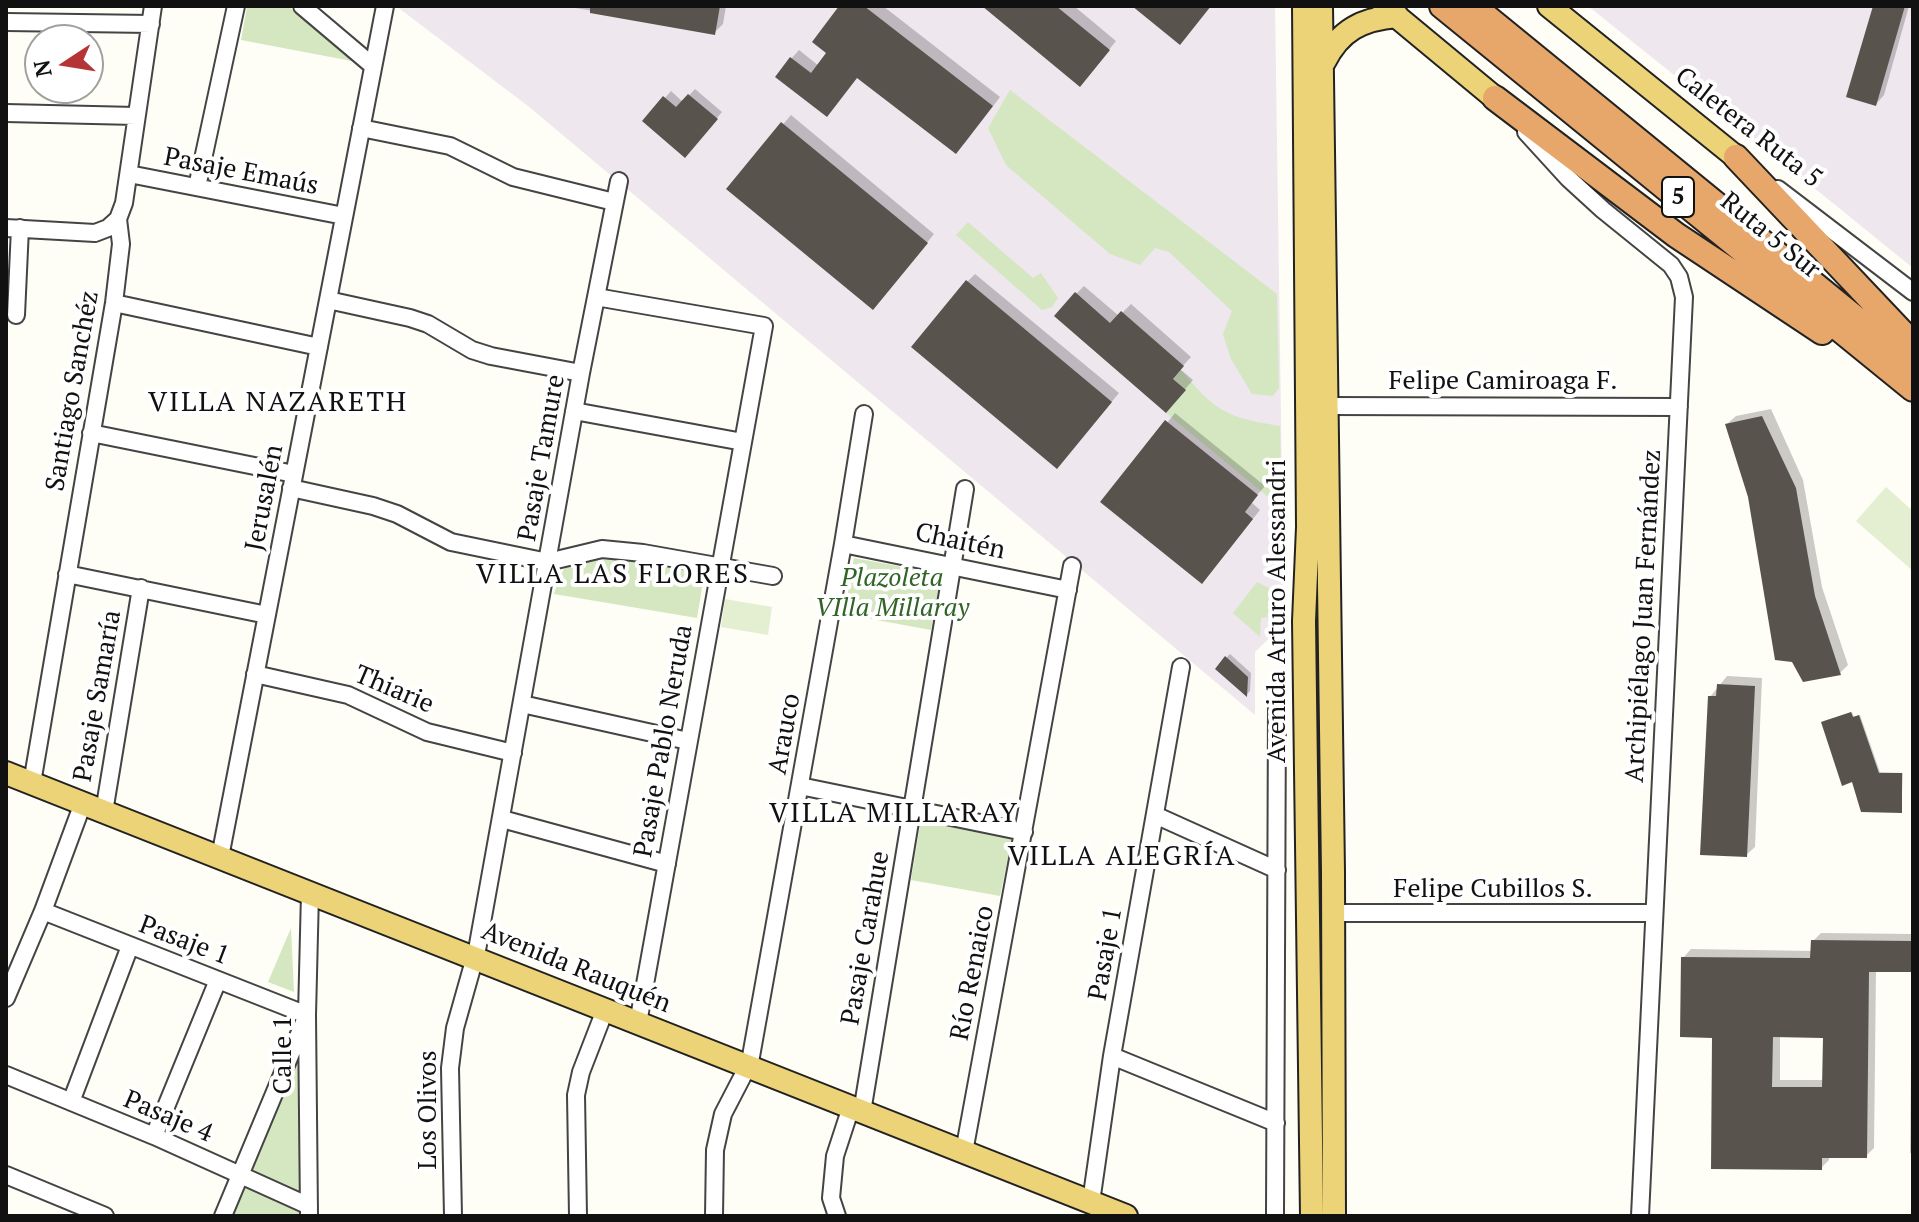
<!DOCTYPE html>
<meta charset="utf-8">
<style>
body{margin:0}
#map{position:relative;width:1919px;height:1222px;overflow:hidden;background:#fefdf6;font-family:"PT Serif",serif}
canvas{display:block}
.frame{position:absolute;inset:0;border:8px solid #111;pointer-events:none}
.north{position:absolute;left:24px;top:24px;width:80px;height:80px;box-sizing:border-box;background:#fff;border:2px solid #a0a0a0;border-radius:50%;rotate:258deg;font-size:22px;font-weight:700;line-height:32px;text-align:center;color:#111}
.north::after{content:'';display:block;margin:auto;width:28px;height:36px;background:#b53537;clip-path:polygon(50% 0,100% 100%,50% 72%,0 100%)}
</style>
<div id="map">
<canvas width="1919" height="1222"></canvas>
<div class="frame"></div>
<div class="north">N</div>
</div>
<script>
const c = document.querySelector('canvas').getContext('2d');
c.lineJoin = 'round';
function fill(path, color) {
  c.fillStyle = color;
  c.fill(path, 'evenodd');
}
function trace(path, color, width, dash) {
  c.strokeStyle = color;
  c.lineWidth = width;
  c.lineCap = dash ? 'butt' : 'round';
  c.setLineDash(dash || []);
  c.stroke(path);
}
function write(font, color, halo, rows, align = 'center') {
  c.font = font + ' "PT Serif",serif';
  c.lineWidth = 8;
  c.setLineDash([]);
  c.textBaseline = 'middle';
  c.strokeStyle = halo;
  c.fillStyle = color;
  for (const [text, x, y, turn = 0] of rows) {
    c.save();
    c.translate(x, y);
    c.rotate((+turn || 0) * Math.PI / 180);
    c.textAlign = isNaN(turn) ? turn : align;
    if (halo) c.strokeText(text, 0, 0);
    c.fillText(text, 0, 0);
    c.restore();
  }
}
const industrial = new Path2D(`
 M396 6H1275L1284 624 1255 652V715L528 106Z
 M1588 6H1913V268L1755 140Z`);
const green = new Path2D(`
 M247 6H288L357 62 241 40Z
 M1010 90 1277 294 1279 388 1273 396 1252 394 1231 359 1223 334 1232 311 1169 252 1155 248 1140 265 1110 254 1006 165 988 128Z
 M968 222 1033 278 1041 273 1058 298 1052 307 1042 310 956 235Z
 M1181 370C1216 412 1226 417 1280 426L1283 577 1274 574 1268 497 1166 413 1186 390 1174 379Z
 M594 551 706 564 697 618 554 594C563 566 566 560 594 551Z
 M854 558 941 574 931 630 844 614Z
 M1257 582 1283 595V615L1261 618 1260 637 1233 613Z
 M921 819 1012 839 1000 896 911 880Z
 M291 928 294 992 268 982Z
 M299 1043 300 1196 249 1173Z
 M246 1181 299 1206V1216H230Z`);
const pitch = new Path2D(`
 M1886 487 1913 511V571L1856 521Z
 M725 599 772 607 768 635 721 627Z`);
const shadow = new Path2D(`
 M564 6H726L723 24 715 32Z
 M841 6H883L1000 97 964 144 858 76 835 106 791 59 799 50 819 66 829 53Z
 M985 6H1074L1116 41 1088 76Z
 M1875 6H1909L1884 95 1876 104Z
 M695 89 722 112 691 149 645 121 671 91 683 102Z
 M791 115 934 234 881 299 729 188Z
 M975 274 1119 393 1065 458 967 282Z
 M1084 286 1119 316 1131 304 1191 357 1180 369 1193 380 1174 402 1076 294Z
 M1771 409 1803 480 1822 587 1848 665 1840 673 1727 424 1736 416Z
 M1175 413 1265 486 1251 502 1260 510 1210 573 1103 502Z
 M1230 654 1251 673 1250 691 1247 694 1226 658Z
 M1727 676 1762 678 1755 847 1746 855 1710 697Z
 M1852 712 1854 717 1860 715 1880 772 1903 773 1901 811 1853 780 1824 721Z
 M1821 933 1913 934V1153H1910L1912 970H1876L1874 1148 1866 1156H1829V1160L1821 1168 1714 1036 1683 958 1691 949 1813 951V941ZM1780 1035 1825 1036V1080H1780Z`);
const building = new Path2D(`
 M590 6H720L715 35 590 13Z
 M839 6H864L993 106 956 154 857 78 827 117 775 77 790 57 811 73 826 53 812 42Z
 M982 6H1056L1110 50 1080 87Z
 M1132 6H1211L1180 45Z
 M1873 6H1905L1876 106 1846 97Z
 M688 94 718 119 685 158 642 121 663 96 676 107Z
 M781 122 928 243 873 310 726 189Z
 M966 280 1112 402 1057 469 911 347Z
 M1075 292 1110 323 1121 311 1184 366 1173 379 1186 390 1166 413 1054 316Z
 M1762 416 1796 488 1815 596 1841 675 1803 682 1792 662 1775 660 1748 497 1725 424Z
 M1165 420 1258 495 1245 512 1253 519 1202 584 1100 502Z
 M1225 656 1248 677 1247 697 1215 669Z
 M1717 684 1755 686 1747 857 1700 855 1708 696H1716Z
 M1851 712 1853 717 1859 715 1879 773H1902V813L1861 812 1852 782 1842 786 1821 722Z
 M1811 940 1913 941V972H1869L1867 1158H1822V1170L1711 1169 1712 1038 1680 1037 1681 957 1810 958ZM1773 1037 1823 1038 1822 1087H1772Z`);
const minor = new Path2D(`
 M302 6 373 66
 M6 22 151 24
 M6 113 136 116
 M361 128 450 146 513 177 614 202
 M1526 132 1568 178 1603 210 1671 265 1679 277 1684 297 1640 1216
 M129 174 344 216
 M197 187 236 6
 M1778 189 1913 292
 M6 228 95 233 108 228 118 219
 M596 297 764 326 638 1023
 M328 300 410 318 428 324 472 350 491 356 581 373
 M114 303 319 347
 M16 315 20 228
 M1327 406 1679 407
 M574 411 743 442
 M91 433 294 474
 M291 488 373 506 397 514 451 542 548 562 602 549 643 553 773 576
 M843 544 1068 590
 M67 574 267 615
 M255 674 348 695 427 732 513 753
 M522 704 688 741
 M32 783 114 303 121 244 118 219 124 203 153 6
 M800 786 1024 832
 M104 812 141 588
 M1155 815 1277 870
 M502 819 667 864
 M220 857 385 6
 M43 911 307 1015 223 1216
 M1333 913H1654
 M6 998 43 911 83 803
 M1112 1056 1276 1123
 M6 1075 154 1136 309 1206
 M71 1102 130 946
 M862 1112 965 489
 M154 1136 218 980
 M964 1152 1072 566
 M6 1175 105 1216
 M1091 1202 1112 1056 1181 667
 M309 1214 307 1015 310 893
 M453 1216 450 1068 455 1028 477 950 581 373 619 181
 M578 1216 576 1095 581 1072 605 1010
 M714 1216 715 1150 723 1114 750 1062 843 544 864 414
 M837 1216 831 1198 835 1156 851 1107
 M1275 1216 1277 706`);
const major = new Path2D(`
 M1304 6 1308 527 1304 621 1312 1216
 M1321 6 1333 872 1334 1216
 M1384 6 1495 98
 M1549 6 1736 157
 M1324 62C1340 30 1362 19 1397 16
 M6 773 1126 1216`);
const highway = new Path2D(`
 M1442 6 1913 389
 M1473 6 1913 365
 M1495 98 1676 235 1822 332
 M1736 157 1913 344`);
const shields = [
 [1678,197,32]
];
const shieldNames = [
 ["5",1678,197]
];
const streetNames = [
 ["Caletera Ruta 5",1748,128,38],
 ["Pasaje Emaús",241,172,11],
 ["Ruta 5 Sur",1770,236,39],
 ["Felipe Camiroaga F.",1503,382],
 ["Santiago Sanchéz",73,391,-80],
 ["Pasaje Tamure",542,458,-80],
 ["Jerusalén",265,498,-79],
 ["Chaitén",960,542,12],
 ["Avenida Arturo Alessandri",1278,611,-90],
 ["Archipiélago Juan Fernández",1644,616,-87],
 ["Thiarie",394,690,23],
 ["Pasaje Samaría",98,696,-80],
 ["Arauco",785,734,-80],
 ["Pasaje Pablo Neruda",664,741,-80],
 ["Felipe Cubillos S.",1493,890],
 ["Pasaje Carahue",866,938,-80],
 ["Pasaje 1",184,941,21],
 ["Pasaje 1",1106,954,-80],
 ["Avenida Rauquén",576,968,22],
 ["Río Renaico",973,973,-79],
 ["Calle 1",284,1055,-90],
 ["Los Olivos",429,1110,-90],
 ["Pasaje 4",168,1117,23]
];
const parkNames = [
 ["Plazoleta",892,579],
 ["VIlla Millaray",892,609]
];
const neighbourhoodNames = [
 ["VILLA NAZARETH",278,403],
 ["VILLA LAS FLORES",613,575],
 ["VILLA MILLARAY",894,814],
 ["VILLA ALEGRÍA",1122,857]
];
fill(industrial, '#eee7ee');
fill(green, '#d4e7c1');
fill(pitch, '#e4efd2');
fill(shadow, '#0003');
fill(building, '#59534e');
trace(minor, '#444', 20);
trace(major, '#222', 26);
trace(highway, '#222', 28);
trace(minor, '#fff', 16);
trace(major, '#ecd378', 22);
trace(highway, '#e7a76b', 24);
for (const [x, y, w] of shields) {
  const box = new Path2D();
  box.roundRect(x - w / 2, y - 20, w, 40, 6);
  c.fillStyle = '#fff';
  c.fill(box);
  trace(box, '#111', 2);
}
write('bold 24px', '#111', null, shieldNames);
write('26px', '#111', '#fff', streetNames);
write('italic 26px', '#316426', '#fff', parkNames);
c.letterSpacing = '2px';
write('28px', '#111', '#fff', neighbourhoodNames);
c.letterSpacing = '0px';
</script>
